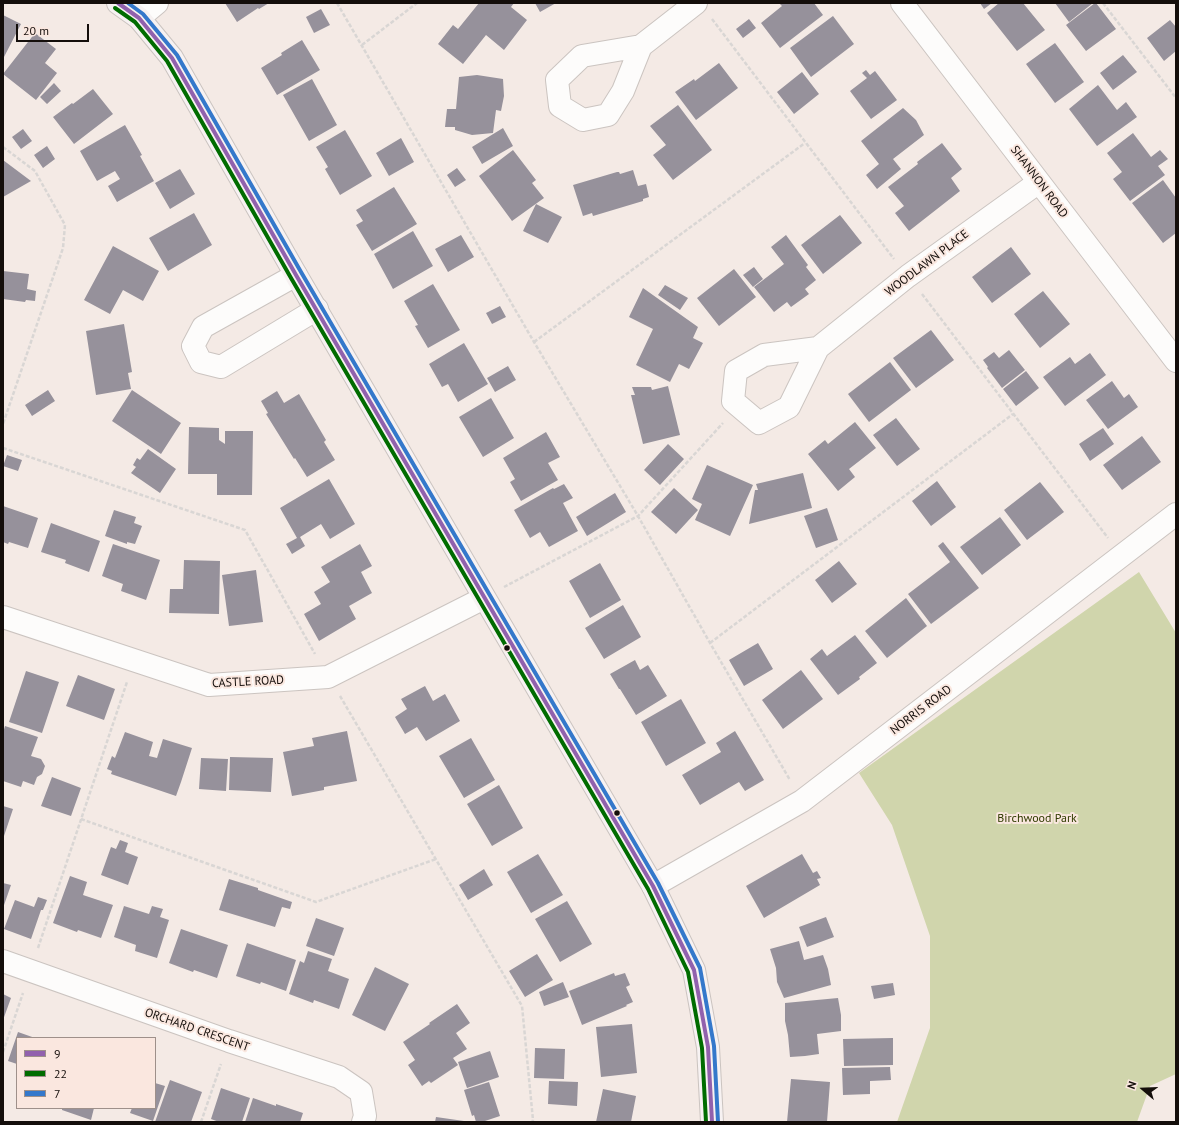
<!DOCTYPE html>
<style>
body{margin:0}
#map{position:relative;width:1179px;height:1125px;overflow:hidden;background:#f4eae5;font-family:"PT Sans",sans-serif}
canvas{display:block}
.frame{position:absolute;inset:0;border:4px solid #140e0b;pointer-events:none}
.legend{position:absolute;left:16px;top:1037px;width:140px;height:72px;box-sizing:border-box;background:#fae7df;border:1px solid #9e908a;margin:0;padding:5px 7px;list-style:none;font-size:12px;color:#140e0b}
.legend li{display:flex;align-items:center;gap:8px;height:20px}
.legend b{width:20px;border:1px solid #9e908a}
.north{position:absolute;left:1123px;top:1069px;width:40px;height:40px;-webkit-text-stroke:3px #fae7df;paint-order:stroke;rotate:289deg;font-size:11px;font-weight:700;line-height:16px;text-align:center;color:#140e0b}
.north::after{content:'';display:block;margin:auto;width:14px;height:18px;background:#140e0b;clip-path:polygon(50% 0,100% 100%,50% 72%,0 100%)}
.scale{position:absolute;left:16px;top:24px;width:73px;height:18px;box-sizing:border-box;border:2px solid #140e0b;border-top:0;padding-left:5px;font-size:12px;line-height:14px;white-space:nowrap;color:#140e0b;-webkit-text-stroke:3px #fae7df;paint-order:stroke}
</style>
<div id="map">
<canvas width="1179" height="1125"></canvas>
<div class="frame"></div>
<ul class="legend">
<li><b style="height:5px;background:#9161ad"></b>9</li>
<li><b style="height:5px;background:#006c00"></b>22</li>
<li><b style="height:5px;background:#3478cb"></b>7</li>
</ul>
<div class="north">N</div>
<div class="scale">20 m</div>
</div>
<script>
const c = document.querySelector('canvas').getContext('2d');
c.lineJoin = 'round';
function fill(path, color) {
  c.fillStyle = color;
  c.fill(path, 'evenodd');
}
function trace(path, color, width, dash) {
  c.strokeStyle = color;
  c.lineWidth = width;
  c.lineCap = dash ? 'butt' : 'round';
  c.setLineDash(dash || []);
  c.stroke(path);
}
function write(font, color, halo, rows, align = 'center') {
  c.font = font + ' "PT Sans",sans-serif';
  c.lineWidth = 4;
  c.setLineDash([]);
  c.textBaseline = 'middle';
  c.strokeStyle = halo;
  c.fillStyle = color;
  for (const [text, x, y, turn = 0] of rows) {
    c.save();
    c.translate(x, y);
    c.rotate((+turn || 0) * Math.PI / 180);
    c.textAlign = isNaN(turn) ? turn : align;
    if (halo) c.strokeText(text, 0, 0);
    c.fillText(text, 0, 0);
    c.restore();
  }
}
const green = new Path2D(`
 M1139 572 1176 633V1074L1150 1086 1137 1122H897L930 1028V936L892 825 859 773Z`);
const building = new Path2D(`
 M225 3H269L259 9 258 8 237 22Z
 M479 3H514L511 7 527 20 504 50 486 35 463 64 438 44 453 25 458 29Z
 M535 3H556L540 12Z
 M779 3H814L823 15 780 48 761 23 782 6Z
 M980 3H992L984 9Z
 M999 3H1023L1045 30 1017 51 987 13Z
 M1055 3H1093L1069 22Z
 M1095 3H1096L1116 29 1086 51 1066 25Z
 M321 9 330 25 314 33 306 17Z
 M3 15 21 24 4 57H3Z
 M833 16 854 44 811 77 790 48Z
 M749 19 756 28 743 38 736 29Z
 M1170 20 1176 27V51L1164 61 1147 38Z
 M35 33 56 49 45 63 57 73 36 100 3 74Z
 M302 40 320 70 277 95 261 68 282 55 281 53Z
 M1055 43 1084 82 1055 103 1026 64Z
 M1123 55 1137 72 1113 90 1100 73Z
 M719 63 738 88 696 120 675 92 694 79 695 81Z
 M866 70 870 75 875 71 897 100 871 119 850 91 867 78 862 73Z
 M802 72 819 94 794 114 777 92Z
 M477 75 503 79 504 96 501 111 496 110 493 133 472 135 455 130V127H445L447 109H456L459 77Z
 M312 79 337 125 309 141 283 95Z
 M54 83 61 91 47 104 40 97Z
 M1098 85 1117 110 1126 102 1137 117 1097 146 1069 109Z
 M93 89 113 114 74 144 53 117 72 103 73 104Z
 M678 105 712 150 673 180 653 155 666 145 650 126Z
 M903 108 916 120 924 135 893 159 901 169 877 189 866 175 879 164 861 141Z
 M125 125 142 155 140 156 154 181 117 202 108 186 120 179 115 171 97 181 80 151Z
 M503 128 513 146 482 164 472 147Z
 M23 129 32 141 21 149 12 137Z
 M345 130 372 176 340 195 325 169 328 167 316 147Z
 M1133 133 1151 157 1160 150 1168 159 1158 166 1165 175 1130 201 1113 179 1122 172 1107 153Z
 M401 138 414 162 389 176 376 153Z
 M942 143 962 169 951 178 960 191 909 231 895 213 904 206 888 187 918 164 917 162Z
 M47 146 55 159 43 168 34 155Z
 M513 150 536 180 532 183 544 198 512 221 479 176Z
 M3 160 31 181 3 197Z
 M457 168 466 180 455 187 447 175Z
 M180 169 195 194 170 209 155 183Z
 M633 170 638 186 646 184 649 197 643 199V201L593 216 592 213 583 216 573 185 617 172H619L620 174Z
 M1163 180 1176 198V233L1163 243 1132 203Z
 M394 187 417 224 372 251 356 225 363 221 356 210Z
 M536 204 562 217 548 243 523 231Z
 M194 213 212 245 168 271 149 238Z
 M840 215 862 243 823 274 801 245Z
 M413 231 433 266 393 289 374 254Z
 M461 235 474 257 448 272 435 249Z
 M786 235 808 265 806 267 816 280 805 289 809 294 791 307 787 302 774 312 754 287 784 264 771 247Z
 M113 246 159 271 143 301 123 290 110 314 84 300Z
 M1011 247 1031 274 992 303 972 277Z
 M754 267 763 279 753 287 743 275Z
 M734 269 756 297 719 326 697 298Z
 M3 271 29 274 27 289 36 291 35 301 26 300 25 302 3 299Z
 M433 284 460 330 428 348 415 326 418 325 404 301Z
 M665 285 688 298 680 310 658 295Z
 M643 288 698 327 693 338 703 343 689 369 679 364 670 382 636 365 653 329 629 317Z
 M1043 291 1070 324 1040 348 1014 314Z
 M500 306 506 317 492 324 486 313Z
 M124 324 132 372 128 373 131 389 96 395 86 331Z
 M931 330 954 360 916 388 893 358Z
 M464 343 488 384 458 402 448 384 442 387 429 364Z
 M1009 350 1025 370 1002 388 987 368 988 367 983 360 994 352 999 358Z
 M1090 353 1106 375 1065 406 1043 377 1070 357 1075 364Z
 M890 362 911 390 869 422 848 394Z
 M508 366 516 380 495 392 487 378Z
 M1026 371 1039 388 1016 406 1003 389Z
 M1112 381 1124 398 1129 394 1138 407 1108 429 1086 400Z
 M668 386 680 435 643 444 631 395H635L632 387H651L652 390Z
 M48 390 55 401 32 416 25 405Z
 M132 390 181 423 161 454 112 421Z
 M277 391 284 403 299 394 326 440 324 442 335 460 307 477 295 458 294 459 266 414 268 413 261 401Z
 M491 398 514 438 483 457 459 417Z
 M896 418 920 449 897 466 873 435Z
 M855 422 876 448 849 469 855 477 838 491 808 454 825 440 828 444Z
 M189 427 219 428V440L225 444V431H253L252 495H217V474H188Z
 M1103 428 1114 444 1090 461 1079 444Z
 M546 432 560 457 548 463 558 480 521 501 510 482 515 479 503 458Z
 M1142 436 1161 462 1122 490 1103 465Z
 M668 444 684 459 660 485 644 470Z
 M148 449 176 469 160 493 131 473 136 467 133 465 137 458 140 460Z
 M7 455 22 460 18 471 3 466Z
 M707 465 753 485 730 536 695 520 702 504 692 499Z
 M803 473 812 508 749 524 755 490H758L756 484Z
 M329 479 355 524 330 539 321 524 300 537 305 546 292 554 286 544 297 538 280 508Z
 M937 481 956 507 931 526 912 501Z
 M1040 482 1064 512 1027 540 1004 510Z
 M564 484 573 498 563 503 578 531 549 547 540 532 530 538 514 510 553 488 554 489Z
 M674 488 698 510 676 534 651 512Z
 M615 493 626 512 587 536 576 517Z
 M3 506 38 518 28 548 9 542 8 544 3 542Z
 M827 508 838 540 816 548 804 516Z
 M114 510 136 517 134 523 142 526 135 544 127 542V544L105 536Z
 M1000 517 1021 545 982 575 960 547Z
 M51 523 100 541 89 572 65 563 66 560 41 552Z
 M943 542 979 588 931 624 908 594 950 562 938 546Z
 M113 544 160 560 146 600 121 591 123 584 102 576Z
 M360 544 372 566 361 572 372 593 349 606 356 619 319 641 304 614 321 604 314 592 330 582 321 567Z
 M184 560 220 561 219 614 169 613 170 589H183Z
 M839 561 857 584 832 603 815 580Z
 M600 563 621 600 590 618 569 581Z
 M256 570 263 622 229 626 222 575Z
 M906 598 927 626 887 658 865 631Z
 M623 605 641 637 604 659 585 628Z
 M855 635 877 663 859 677 860 679 838 695 810 659 822 649 827 656Z
 M758 643 773 669 744 686 729 660Z
 M635 660 640 670 648 665 667 696 636 715 620 689H619L610 674Z
 M801 670 823 699 783 729 762 700Z
 M26 671 59 682 42 733 9 722Z
 M78 675 115 689 104 720 66 706Z
 M425 686 433 701 445 694 460 721 426 741 417 727 405 734 395 717 407 709 401 699Z
 M681 699 706 743 666 766 641 722Z
 M5 726 38 737 31 756 41 759 45 766 42 774 37 777 34 785 23 781 21 787 3 781V733Z
 M347 731 357 781 324 787V790L292 796 283 752 314 746 312 738Z
 M735 731 764 780 745 791 739 782 700 805 682 775 721 752 716 743Z
 M125 732 153 742 149 756 157 758 163 739 192 748 181 782 176 796 111 774 112 771 107 769 112 756 115 758Z
 M471 738 495 780 464 798 439 756Z
 M230 757 273 758 271 792 229 790Z
 M201 758 228 759 226 791 199 789Z
 M52 777 81 788 71 816 41 806Z
 M499 785 523 828 492 846 467 804Z
 M3 806 13 809 3 839Z
 M120 840 128 843 125 852 138 857 128 885 101 875 111 847 116 849Z
 M538 854 563 895 531 913 507 872Z
 M802 854 813 873 817 871 821 878 817 879 820 885 764 918 746 886Z
 M484 869 493 885 468 900 459 885Z
 M70 876 87 882 83 895 113 905 101 938 78 930 77 932 53 923Z
 M229 879 258 888V890L292 902 290 909 282 907 275 927 219 910Z
 M3 883 11 885 3 908Z
 M38 897 47 900 43 910H41L31 939 4 929 15 900 34 907Z
 M567 901 592 944 560 962 535 919Z
 M124 906 149 914 152 906 163 909 160 917 169 920 157 958 135 951 136 945 114 937Z
 M826 917 834 937 807 947 799 927Z
 M316 918 344 928 334 956 306 946Z
 M181 929 228 945 217 978 194 970 193 972 169 963Z
 M799 941 804 960 823 955 828 969 831 985 784 998 777 982 776 968 770 949Z
 M247 943 296 960 286 991 261 982 260 984 236 976Z
 M308 951 332 959 328 971 349 979 339 1009 314 1000 313 1003 289 994 300 961 304 963Z
 M537 954 553 980 525 997 509 971Z
 M375 967 409 984 385 1031 352 1015Z
 M614 973 615 976 625 973 630 985 626 987 633 1002 626 1005 627 1006 582 1025 569 991Z
 M563 982 569 997 544 1006 539 992Z
 M893 983 895 995 874 999 871 986Z
 M3 994 11 998 3 1020Z
 M838 998 841 1015V1031L817 1034 819 1054 805 1056 790 1057 788 1035 785 1021V1003Z
 M457 1004 470 1023 456 1033 467 1049 453 1058 458 1065 431 1083 429 1081 422 1086 408 1065 415 1060 403 1042 430 1024 429 1023Z
 M632 1024 637 1073 601 1077 596 1027Z
 M18 1032 35 1038H17V1064L8 1061Z
 M893 1038V1065L844 1066 843 1039Z
 M535 1048 565 1049 564 1079 534 1078Z
 M490 1051 499 1077 467 1088 458 1062Z
 M890 1067 891 1080 870 1081V1094L843 1095 842 1068Z
 M791 1079 830 1082 827 1122H787Z
 M170 1080 202 1092 191 1122H155Z
 M549 1081 578 1082 577 1106 548 1104Z
 M489 1082 500 1116 482 1122H476L474 1115 472 1116 464 1090Z
 M155 1083 165 1086 153 1121 130 1113 132 1108H155Z
 M221 1088 250 1098 242 1122H219L211 1119Z
 M603 1089 636 1096 631 1122H596Z
 M253 1098 276 1106V1104L303 1113 300 1122H245Z
 M62 1108H94L91 1120 62 1110Z
 M436 1117 464 1121V1122H435Z`);
const path = new Path2D(`
 M337 3 534 342 638 516 710 643 790 780
 M1103 3 1176 98
 M712 19 894 259
 M362 45 417 3
 M3 147 35 171 65 225 63 248 3 424
 M922 294 1108 538
 M534 342 805 143
 M3 448 245 530 315 654
 M504 587 638 516 723 423
 M710 643 1013 414
 M340 696 522 1006 533 1120 532 1122
 M81 819 316 902 436 859
 M38 948 127 682
 M3 1052 23 993
 M201 1122 221 1064`);
const street = new Path2D(`
 M902 3 1176 361
 M139 18 157 3
 M641 46 623 91 608 115 583 120 560 106 557 80 582 56 641 46 696 3
 M296 275 203 327 193 346 201 362 221 367 317 309
 M818 348 764 355 736 371 733 401 759 423 789 407 818 348 908 276 1039 182
 M3 617 209 685 328 677 484 598
 M653 886 802 801 1176 514
 M3 961 229 1041 339 1077 361 1092 365 1116 363 1122`);
const secondary = new Path2D(`
 M118 3 139 18 172 58 296 275 653 886 694 970 708 1047 712 1122`);
const bus1 = new Path2D(`
 M118 3 139 18 172 58 296 275 653 886 694 970 708 1047 712 1122`);
const bus2 = new Path2D(`
 M115 8 135 22 167 61 291 278 648 889 688 972 702 1048 706 1122`);
const bus3 = new Path2D(`
 M128 3 143 14 177 55 301 272 658 883 700 968 714 1046 718 1122`);
const markers = [
 [507,648,3.5,"#140e0b"],
 [617,813,3.5,"#140e0b"]
];
const streetNames = [
 ["SHANNON ROAD",1039,182,53],
 ["WOODLAWN PLACE",927,263,-37],
 ["CASTLE ROAD",248,682,-3],
 ["NORRIS ROAD",921,710,-37],
 ["ORCHARD CRESCENT",197,1030,19]
];
const parkNames = [
 ["Birchwood Park",1037,819]
];
fill(green, '#d0d5ac');
fill(building, '#96919b');
trace(street, '#cbc4c0', 24);
trace(secondary, '#cbc4c0', 24);
trace(path, '#d9d6d4', 2.5, [4, 2]);
trace(street, '#fdfcfb', 22);
trace(secondary, '#f7f2f2', 22);
trace(bus1, '#9161ad', 4);
trace(bus2, '#006c00', 4);
trace(bus3, '#3478cb', 4);
for (const [x, y, r, color] of markers) {
  const dot = new Path2D();
  dot.arc(x, y, r, 0, 2 * Math.PI);
  c.fillStyle = color;
  c.fill(dot);
  trace(dot, '#fae7df', 1.5);
}
write('12px', '#140e0b', '#fae7df', streetNames);
write('12px', '#303b01', '#fae7df', parkNames);
</script>
